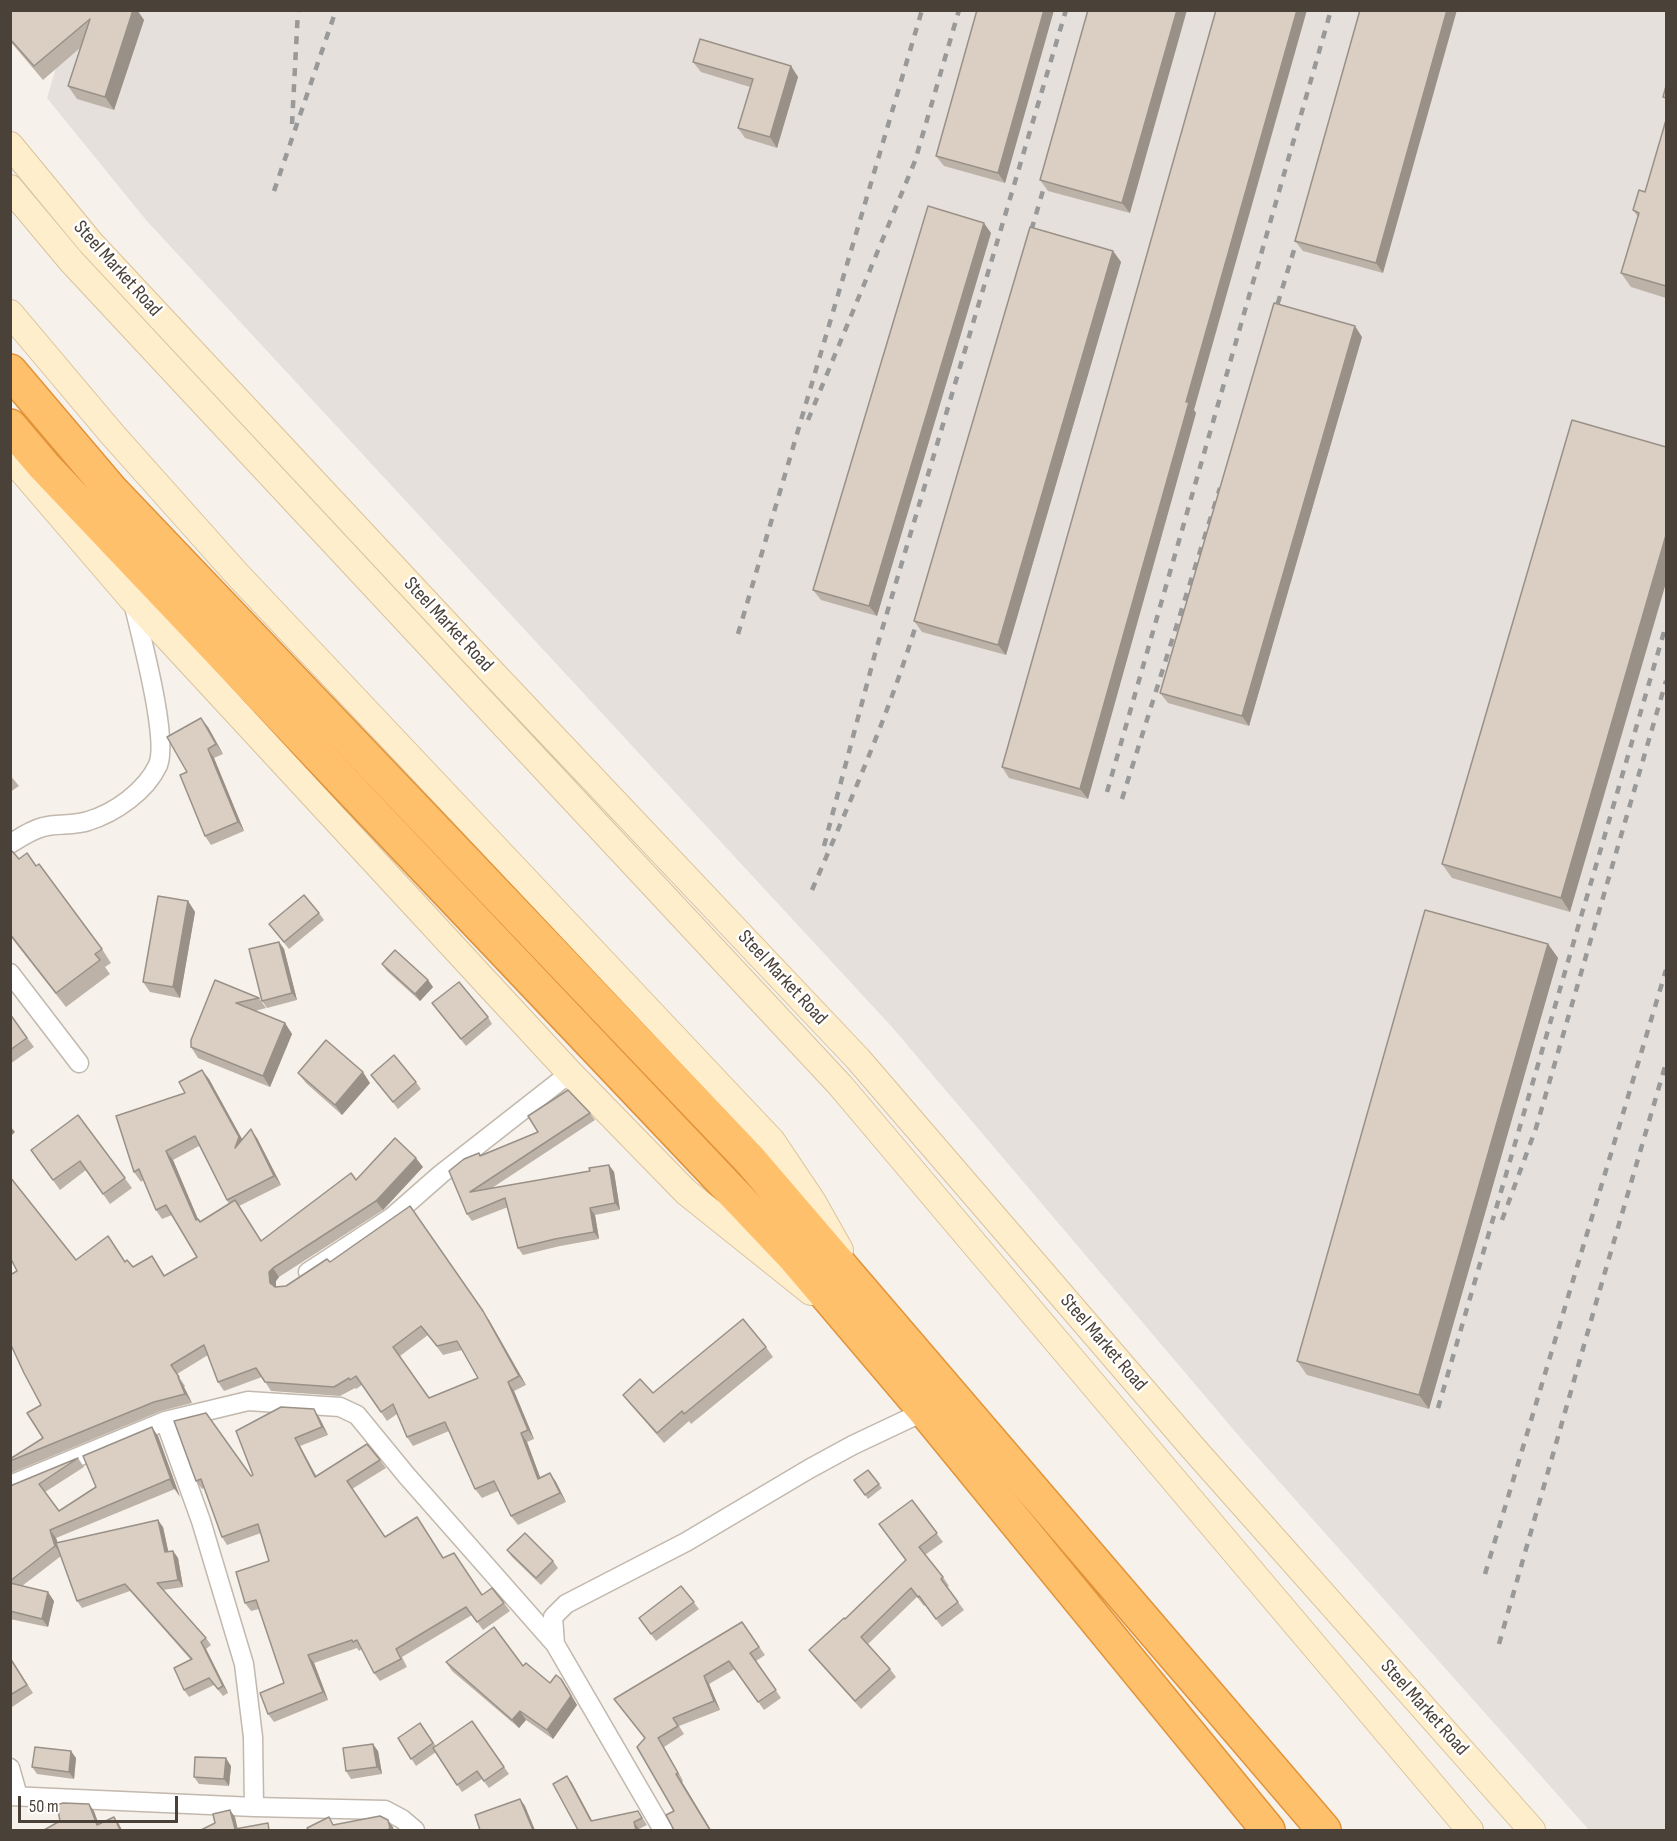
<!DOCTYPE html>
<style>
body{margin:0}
#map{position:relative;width:1677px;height:1841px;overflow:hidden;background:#f6f1eb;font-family:"Sofia Sans Condensed",sans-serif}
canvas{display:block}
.frame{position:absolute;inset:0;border:12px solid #4a4138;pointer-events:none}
.scale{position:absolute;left:18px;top:1796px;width:160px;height:27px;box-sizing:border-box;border:3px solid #4a4138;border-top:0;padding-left:8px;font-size:18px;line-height:21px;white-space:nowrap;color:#4a4138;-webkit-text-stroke:4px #fff;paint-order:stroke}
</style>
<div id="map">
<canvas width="1677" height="1841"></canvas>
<div class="frame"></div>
<div class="scale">50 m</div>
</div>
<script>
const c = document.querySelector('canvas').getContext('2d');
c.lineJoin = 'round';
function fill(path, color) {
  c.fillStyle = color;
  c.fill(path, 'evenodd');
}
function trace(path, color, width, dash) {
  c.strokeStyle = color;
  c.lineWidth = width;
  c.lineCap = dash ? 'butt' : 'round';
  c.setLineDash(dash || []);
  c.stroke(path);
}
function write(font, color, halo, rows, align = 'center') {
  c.font = font + ' "Sofia Sans Condensed",sans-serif';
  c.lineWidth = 5;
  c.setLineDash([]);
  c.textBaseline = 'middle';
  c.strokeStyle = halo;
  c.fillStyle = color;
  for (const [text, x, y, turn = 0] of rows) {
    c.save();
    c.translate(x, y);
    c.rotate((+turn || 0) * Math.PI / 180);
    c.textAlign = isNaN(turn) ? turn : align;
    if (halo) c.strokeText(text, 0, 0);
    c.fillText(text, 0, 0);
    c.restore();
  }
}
const industrial = new Path2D(`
 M73 11H1666V1830H1589L1244 1442 892 1027 146 220 47 98Z`);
const street = new Path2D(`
 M10 844C21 837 31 830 43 827 57 823 74 826 88 821 115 813 146 791 158 765 169 738 140 633 133 602
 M10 973 79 1063
 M308 1272 392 1217 441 1174 570 1073
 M10 1485 165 1421
 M10 1768 18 1796
 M10 1796 254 1807 385 1810 402 1819 415 1830
 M254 1807 253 1737 244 1664 201 1521 165 1421 248 1401 340 1407 357 1415 407 1476 555 1644
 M663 1830 555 1644 553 1617 566 1604 686 1542 809 1469 853 1445 925 1411`);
const secondary = new Path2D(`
 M10 145 90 242 471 650 858 1059 1193 1448 1532 1830
 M10 188 72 262 840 1085 1470 1830
 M10 313 112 434 236 573 772 1141 813 1202 840 1250
 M10 457 131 598 570 1073 686 1192 811 1292`);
const highway = new Path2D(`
 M10 371 111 490 750 1160 1324 1830
 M10 426 44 466 795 1258 925 1411 1268 1830`);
const rail = new Path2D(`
 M292 124 298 10
 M274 191 336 10
 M1027 245 1049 170
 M1273 319 1301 227
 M808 420 915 161 959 10
 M738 634 922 10
 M1107 792 1331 10
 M1122 799 1220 488
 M824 846 876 650 1066 10
 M812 890C852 797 893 705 921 608
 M1502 1220 1536 1128 1666 681
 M1438 1408 1666 625
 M1485 1574 1666 970
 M1499 1644 1598 1296 1666 1063`);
const wall = new Path2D(`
 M10 10H137L144 20 114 110 77 99 68 86 80 48 43 80 10 41Z
 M977 10H1054L1005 183 944 166 936 156Z
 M1088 10 1130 213 1048 191 1040 180Z
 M1360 10 1383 273 1303 251 1295 241Z
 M693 62 791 66 798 77 777 148 745 138 738 128 750 87 701 72Z
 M1666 120V298L1631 287 1621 273 1638 217 1633 210 1645 192Z
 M991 233 877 616 821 600 813 590Z
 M1113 251 1121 262 1006 655 922 632 914 621Z
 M1362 337 1249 726 1168 703 1160 693Z
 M1194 410 1196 413 1088 799 1009 778 1002 767Z
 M1572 420 1570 912 1452 878 1442 864Z
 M208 727 223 754 214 758 244 831 211 845 205 836 187 772Z
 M10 775 19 786 10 792Z
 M10 852 19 859 36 866 102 949 111 963 105 967 110 974 66 1007 10 936Z
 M188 901 195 912 180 998 150 992 143 982Z
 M319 913 324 920 289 949 269 924Z
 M279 942 284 949 297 1000 267 1008 262 1001Z
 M1548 944 1558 958 1429 1409 1307 1375 1297 1361Z
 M382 964 428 980 433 987 420 1001 387 971Z
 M215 980 259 998 266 1008 255 1011 285 1023 292 1034 270 1087 198 1058 191 1047Z
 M432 1003 488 1017 492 1024 466 1046Z
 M10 1014 34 1047 10 1064Z
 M298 1073 370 1083 342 1115 306 1083Z
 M371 1075 416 1082 421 1089 398 1109Z
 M209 1079 242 1140 257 1138 281 1185 239 1206 261 1241 356 1180 423 1167 383 1210 279 1277 276 1281V1287L286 1286 330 1262 489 1320 526 1385 514 1391 534 1439 527 1442 540 1477 550 1473 556 1482 566 1502 518 1525 511 1516 498 1491 482 1498 475 1489 449 1431 413 1446 407 1437 397 1414 387 1421 362 1385 356 1389 355 1388 340 1396 271 1391 262 1377 224 1391 218 1382 208 1355 177 1374 185 1386 184 1387 192 1403 161 1411 11 1473 10 1459 43 1438 41 1405 17 1271 76 1260 125 1261 133 1267 152 1256 165 1276 197 1257 172 1215 162 1219 156 1210 143 1180 141 1182 134 1172 185 1093ZM199 1146 229 1204 200 1221 198 1219 173 1160ZM428 1335 443 1355 462 1350 478 1378 429 1398 400 1356Z
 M590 1113 595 1120 492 1188 590 1171 609 1165 614 1172 620 1210 595 1215 599 1239 560 1246 523 1255 518 1248 508 1207 472 1221 467 1214 479 1153 480 1155Z
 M78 1115 132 1188 110 1204 86 1170 60 1190 31 1150Z
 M766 1347 773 1357 691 1424 689 1421 664 1443 630 1404 623 1395 653 1393Z
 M319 1417 328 1435 300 1446 316 1476 380 1460 386 1468 352 1489 385 1537 422 1525 443 1558 482 1594 504 1603 510 1611 483 1630 472 1615 402 1657 407 1667 380 1681 374 1673 362 1649 359 1651 357 1648 314 1663 328 1700 274 1722 268 1714 284 1683 259 1609 251 1611 245 1603 269 1561 261 1533 227 1545 222 1537 204 1488 202 1489 196 1481 174 1421 251 1476Z
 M158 1436 180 1497 175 1489 56 1538 58 1543 163 1527 168 1551H173L178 1558 183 1587 163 1590 206 1638 211 1645 206 1649 228 1693 223 1696 214 1685 189 1697 184 1690 191 1660 130 1591 82 1608 77 1601 61 1556 22 1586 54 1601 48 1627 10 1619V1486L78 1458 84 1467 45 1492 59 1511 96 1487Z
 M868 1470 882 1488 868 1499 854 1480Z
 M912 1500 943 1542 925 1555 943 1577 949 1586 947 1587 964 1610 942 1627 925 1605 924 1606 917 1597 868 1644 890 1669 896 1677 861 1709 815 1658 809 1650 845 1619 906 1560Z
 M507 1550 553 1561 558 1568 541 1585 512 1557Z
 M681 1586 699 1609 656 1641 639 1618Z
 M742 1622 765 1655 756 1661 781 1698 764 1710 735 1669 709 1684 720 1710 679 1726 684 1734 664 1747 683 1781 682 1782 711 1830H674V1811L645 1739 614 1699Z
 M10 1657 33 1693 12 1707 10 1705Z
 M446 1662 523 1666 550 1683 567 1687 577 1705 553 1739 526 1720 519 1728 452 1671Z
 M472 1721 509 1774 489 1788 482 1779 462 1792 436 1752 416 1766 398 1738 420 1723 436 1746Z
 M378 1751 382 1774 351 1779 346 1771Z
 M76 1758 74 1779 37 1774 32 1767Z
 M231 1766 229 1786 199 1784 194 1777Z
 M567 1776 572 1783 592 1821 638 1811 647 1825 639 1829 578 1830Z`);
const shadedWall = new Path2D(`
 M133 10H137L144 20 114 110 105 97Z
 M1044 10H1054L1005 183 998 173Z
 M1177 10H1187L1130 213 1122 203Z
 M1297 10H1307L1194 410 1196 413 1088 799 1080 789 1186 402Z
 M1447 10H1457L1383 273 1376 263Z
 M791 66 798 77 777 148 770 137Z
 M984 223 991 233 877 616 869 606Z
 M1113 251 1121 262 1006 655 998 645Z
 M1355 326 1362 337 1249 726 1242 716Z
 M1666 535V583L1570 912 1561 898Z
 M201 718 208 727 223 754 216 744Z
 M208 749 214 758 244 831 238 822Z
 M188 901 195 912 180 998 173 987Z
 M279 942 284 949 297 1000 292 993Z
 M1548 944 1558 958 1429 1409 1419 1395Z
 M428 980 433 987 420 1001 415 994Z
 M285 1023 292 1034 270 1087 263 1076Z
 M202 1070 209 1079 246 1146 241 1157Z
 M363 1072 370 1083 342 1115 335 1105Z
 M10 1126 15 1132 10 1137Z
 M251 1129 257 1138 281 1185 274 1176Z
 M166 1151 173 1160 202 1229 196 1220Z
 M416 1158 423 1167 383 1210 376 1201Z
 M609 1165 614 1172 620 1210 615 1203Z
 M410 1206 489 1320 526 1385 519 1376Z
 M590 1208 595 1215 599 1239 594 1232Z
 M273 1268 279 1277 276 1281V1292L270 1283 269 1272Z
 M178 1377 184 1387 192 1403 185 1394Z
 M508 1382 514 1391 534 1439 528 1430Z
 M314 1409 319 1417 328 1435 322 1427Z
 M152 1427 158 1436 180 1497 174 1488Z
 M521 1433 527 1442 544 1488 538 1479Z
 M295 1438 300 1446 321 1485 315 1477Z
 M550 1473 556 1482 566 1502 560 1493Z
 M158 1520 163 1527 170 1559 165 1552Z
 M50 1530 56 1538 61 1555 55 1546Z
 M173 1551 178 1558 183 1587 178 1580Z
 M48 1592 54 1601 48 1627 42 1619Z
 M201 1642 206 1649 228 1693 223 1686Z
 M308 1655 314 1663 328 1700 323 1692Z
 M704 1676 709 1684 720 1710 714 1701Z
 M561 1679 577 1705 553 1739 547 1730Z
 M520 1711 526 1720 519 1728 512 1720Z
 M658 1738 664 1747 683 1781 678 1773Z
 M373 1744 378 1751 382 1774 377 1767Z
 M71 1751 76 1758 74 1779 69 1772Z
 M226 1758 231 1766 229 1786 224 1779Z
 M676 1774 682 1782 711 1830H710Z
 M567 1776 572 1783 596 1828 591 1821Z
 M520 1799 525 1806 535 1830H533Z
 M89 1804 94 1811 101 1830 97 1825Z
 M230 1810 235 1817 238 1830 235 1829Z
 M114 1817 119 1824 122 1830H120Z
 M388 1820 393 1827 394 1830H391L390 1828Z
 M634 1822 639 1829V1830H636Z`);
const building = new Path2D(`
 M10 10H133L105 97 68 86 90 19 34 66 10 39Z
 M977 10H1044L998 173 936 156Z
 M1088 10H1177L1122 203 1040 180Z
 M1216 10H1297L1186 402H1189L1080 789 1002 767Z
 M1360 10H1447L1376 263 1295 241Z
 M700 39 791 66 770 137 738 128 753 79 693 62Z
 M1666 86V98L1663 97Z
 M1666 120V286L1621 273 1639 213 1633 210 1639 190 1645 192Z
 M928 206 984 223 869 606 813 590Z
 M1030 227 1113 251 998 645 914 621Z
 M1274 303 1355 326 1242 716 1160 693Z
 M1572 420 1666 447V535L1561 898 1442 864Z
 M201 718 216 744 208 749 238 822 205 836 180 775 187 772 167 737Z
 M12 851 19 859 27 853 36 866 39 864 102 949 95 954 100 960 56 993 10 934V852Z
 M304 895 319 913 284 942 269 924Z
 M158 896 188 901 173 987 143 982Z
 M1425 910 1548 944 1419 1395 1297 1361Z
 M279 942 292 993 262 1001 249 949Z
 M395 950 428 980 415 994 382 964Z
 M215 980 259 998 236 1003 285 1023 263 1076 191 1047V1040Z
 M459 982 488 1017 461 1039 432 1003Z
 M10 1014 27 1038 10 1050Z
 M326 1040 363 1072 335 1105 298 1073Z
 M394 1055 416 1082 393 1102 371 1075Z
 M202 1070 239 1137 235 1148 251 1129 274 1176 227 1200 195 1136 166 1151 196 1220 198 1219 200 1222 235 1200 261 1241 351 1173 356 1180 395 1138 416 1158 376 1201 273 1268 269 1272 270 1283 275 1287 286 1286 327 1259 330 1262 410 1206 483 1311 519 1376 508 1382 528 1430 521 1433 538 1479 550 1473 560 1493 511 1516 494 1481 475 1489 445 1422 407 1437 393 1404 381 1412 356 1376 350 1380 349 1378 334 1387 265 1382 256 1368 218 1382 204 1345 171 1365 179 1377H178L185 1394 154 1402 10 1461V1459L43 1438 27 1413 41 1405 24 1373 10 1343V1275L17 1271 10 1257V1177L76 1260 108 1236 125 1262 127 1260 133 1267 152 1256 164 1276 197 1257 166 1205 156 1210 139 1169 134 1172 116 1116 185 1093 179 1082ZM421 1326 437 1346 457 1341 478 1378 429 1398 393 1347Z
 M568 1090 590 1113 470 1192 590 1171 589 1168 609 1165 615 1203 590 1208 594 1232 555 1239 518 1248 505 1198 467 1214 449 1171 464 1159 479 1153 480 1156 538 1132 528 1116Z
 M78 1115 125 1178 103 1194 80 1161 53 1180 31 1150Z
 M743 1319 766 1347 684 1414 682 1411 657 1433 623 1395 640 1379 653 1393Z
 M281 1407 314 1409 322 1427 295 1438 315 1477 367 1444 380 1460 347 1481 385 1537 417 1517 443 1558 454 1553 482 1595 492 1588 504 1603 477 1622 466 1607 396 1649 401 1659 374 1673 357 1640 353 1642 352 1640 308 1655 323 1692 268 1714 260 1693 284 1683 256 1600 245 1603 236 1572 269 1561 258 1524 222 1537 201 1479 196 1481 174 1421 206 1413 251 1476 253 1475 236 1431Z
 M152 1427 174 1488 170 1479 50 1530 55 1546 10 1581V1486L78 1458 39 1484 59 1511 96 1487 83 1456Z
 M868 1470 879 1484 865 1495 854 1480Z
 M912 1500 937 1533 919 1547 943 1577 941 1579 958 1602 936 1619 919 1596 918 1597 911 1588 861 1637 890 1669 855 1701 809 1650 844 1618 845 1619 906 1560 879 1524Z
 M158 1520 165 1552 173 1551 178 1580 157 1583 206 1638 201 1642 223 1686 218 1689 209 1678 184 1690 174 1668 192 1659 125 1584 77 1601 56 1543Z
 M525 1533 553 1561 536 1578 507 1550Z
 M10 1583 48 1592 42 1619 10 1611Z
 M681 1586 694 1602 651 1634 639 1618Z
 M742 1622 759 1647 750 1653 776 1690 758 1702 729 1661 704 1676 714 1701 673 1718 678 1726 658 1738 678 1773 676 1774 710 1830H674L666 1815 674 1811 637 1747 645 1738 614 1699Z
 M494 1627 523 1666 526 1663 550 1683 556 1675 561 1679 571 1696 547 1730 520 1711 512 1720 446 1662Z
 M10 1658 27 1685 10 1695Z
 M472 1721 504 1767 484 1781 477 1771 457 1785 433 1748Z
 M420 1723 433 1743 411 1759 398 1738Z
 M373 1744 377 1767 346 1771 343 1748Z
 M35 1747 71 1751 69 1772 32 1767Z
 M195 1757 226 1758 224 1779 194 1777Z
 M567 1776 591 1821 638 1811 642 1818 634 1822 636 1830H578L553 1784Z
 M520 1799 533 1830H480L475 1815Z
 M63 1803 89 1804 97 1825 114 1817 120 1830H44L60 1821 57 1805Z
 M230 1810 235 1829 268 1823 269 1830H201L215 1823 213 1814Z
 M380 1816 388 1820 390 1828 387 1830H309L307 1828 329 1817 333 1825Z`);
const streetNames = [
 ["Steel Market Road",117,269,48],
 ["Steel Market Road",448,625,47],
 ["Steel Market Road",782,978,47],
 ["Steel Market Road",1103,1343,49],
 ["Steel Market Road",1424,1708,48]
];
fill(industrial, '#e5e0dc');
trace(street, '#c2b8ad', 21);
trace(secondary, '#d9c39c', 28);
trace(highway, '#e19339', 36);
trace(street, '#fff', 18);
trace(secondary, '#ffeecb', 26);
trace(highway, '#ffc06c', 33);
trace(rail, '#999', 4.5, [8, 8]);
fill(wall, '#bcb2a8');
fill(shadedWall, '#999188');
fill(building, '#dbcfc3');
trace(building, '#999188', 1.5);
write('20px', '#4a4138', '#fff', streetNames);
</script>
